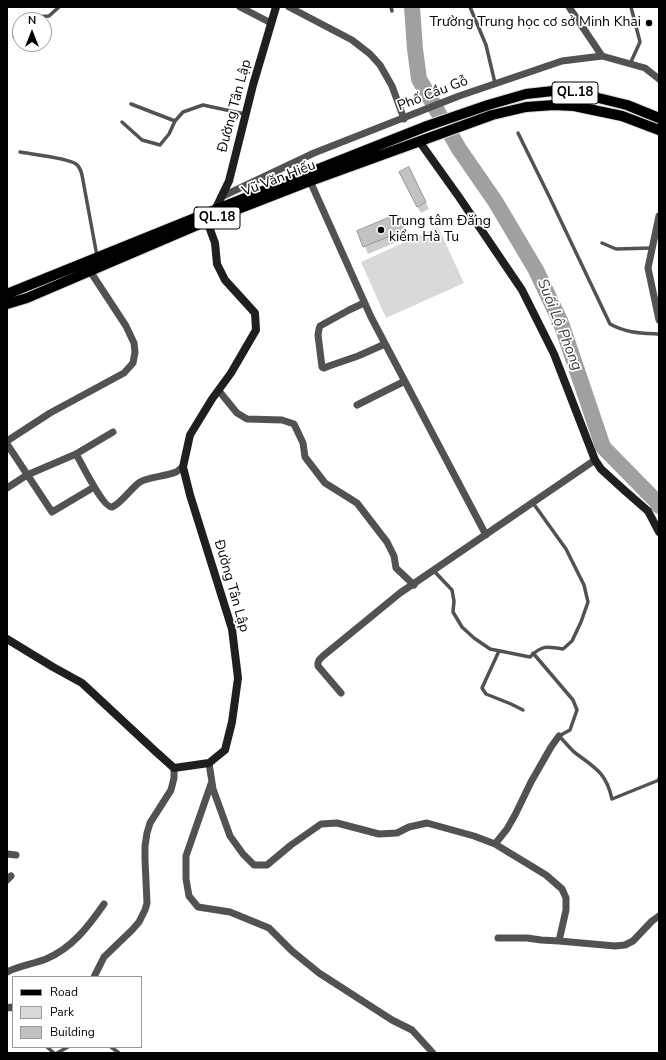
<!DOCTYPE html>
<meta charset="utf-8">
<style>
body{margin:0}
#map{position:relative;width:666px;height:1060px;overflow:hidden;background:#fff;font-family:"Nunito Sans",sans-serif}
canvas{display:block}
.frame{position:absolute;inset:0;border:8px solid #000;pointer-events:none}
.legend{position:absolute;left:12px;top:976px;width:130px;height:72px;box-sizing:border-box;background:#fff;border:1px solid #999;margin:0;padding:5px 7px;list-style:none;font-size:12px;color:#000}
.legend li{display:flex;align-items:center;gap:8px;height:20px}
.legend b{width:20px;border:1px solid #999}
.north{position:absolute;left:12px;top:12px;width:40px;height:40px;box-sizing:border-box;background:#fff;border:1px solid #999;border-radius:50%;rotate:0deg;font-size:11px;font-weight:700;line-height:16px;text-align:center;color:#000}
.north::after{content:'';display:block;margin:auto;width:14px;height:18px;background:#000;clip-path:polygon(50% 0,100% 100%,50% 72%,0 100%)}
</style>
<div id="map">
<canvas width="666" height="1060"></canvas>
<div class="frame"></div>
<ul class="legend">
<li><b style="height:5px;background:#000"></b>Road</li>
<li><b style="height:11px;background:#d9d9d9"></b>Park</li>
<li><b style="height:11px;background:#c2c2c2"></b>Building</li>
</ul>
<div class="north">N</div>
</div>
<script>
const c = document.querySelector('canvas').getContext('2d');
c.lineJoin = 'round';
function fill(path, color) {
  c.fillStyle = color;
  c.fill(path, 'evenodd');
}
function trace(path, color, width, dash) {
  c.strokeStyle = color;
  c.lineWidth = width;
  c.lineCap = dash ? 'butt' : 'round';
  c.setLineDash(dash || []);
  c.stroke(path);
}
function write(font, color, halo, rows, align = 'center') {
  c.font = font + ' "Nunito Sans",sans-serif';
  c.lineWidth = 3.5;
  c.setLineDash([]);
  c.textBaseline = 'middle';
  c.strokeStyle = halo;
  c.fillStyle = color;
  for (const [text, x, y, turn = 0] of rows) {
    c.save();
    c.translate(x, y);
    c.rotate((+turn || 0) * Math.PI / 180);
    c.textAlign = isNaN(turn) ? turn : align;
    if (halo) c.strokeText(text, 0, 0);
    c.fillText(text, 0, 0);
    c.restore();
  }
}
const green = new Path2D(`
 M438 227 464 283 386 318 361 262Z`);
const shadow = new Path2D(`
 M413 175 429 209 421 213 417 206Z
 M401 222 408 237 368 254 358 231Z`);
const river = new Path2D(`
 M412 7 415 49 419 79 459 149 495 201 536 270 561 323 603 447 656 501 659 506`);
const building = new Path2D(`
 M409 167 426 202 417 207 399 172Z
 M398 214 405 230 363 247 357 231Z`);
const lane = new Path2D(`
 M391 7 392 11
 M470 7 486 45 495 83
 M31 20 35 17 49 16 59 7
 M14 36 20 30
 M630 64 640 42 631 7
 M131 104 175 121
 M122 122 142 140 160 145 169 134 175 121 183 112 203 105 245 114
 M518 133 550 198 610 324C626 333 641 333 659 334
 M20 152C31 154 69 158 76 164 80 167 81 171 82 175L97 256
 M602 243 616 249 652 248
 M434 571 452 590 454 601 453 612 462 627 474 638 490 649 530 657C542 645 547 646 563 649L572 641 581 622 588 602 584 585 566 549 533 503
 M499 651 482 688 486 694 511 704 523 710
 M533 653 573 700 577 710 570 730 559 736C564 741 569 747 574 752 595 768 606 772 612 799L659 780V778
 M47 1047 54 1053
 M111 1047 119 1053
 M57 1053 68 1047`);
const street = new Path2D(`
 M240 7 271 23
 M289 7 352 40 370 54 380 65 392 86 404 119
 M569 7 602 56
 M310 181 371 317 486 535
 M221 197 314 153 459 96 562 61 602 56 645 68 659 79
 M659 216 648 268 659 320
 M364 303 349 310 320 326 319 329 318 335 322 367 324 368 329 366 358 356 385 344
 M219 391 237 413 247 419 282 420 294 424 303 443 305 457 325 483 357 503 387 542 394 556 396 568 414 585
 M357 405 405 381
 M7 441 50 413 124 373 133 363 135 352 134 343 126 326 90 271
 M7 444 52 512 94 487
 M76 454C81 462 103 508 112 507 120 505 132 487 140 482 151 476 164 477 176 472 178 471 181 468 183 467
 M7 488 27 475 76 454 113 432
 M341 693 318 666V663L319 660 323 656 400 593 595 460
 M209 763 213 789 230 836 243 854 254 865H267L291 845 321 824 337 823 379 834 397 833 409 827 427 823 474 836 495 844 546 875 562 889 566 898V910L559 941
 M211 784 186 856V879L189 896 198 907 230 912 269 928 292 951 319 973 392 1020 412 1030 433 1053
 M495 844 507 829 515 815 531 782 551 747 559 736
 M7 854 16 855
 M7 880 11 876
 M498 938H527L541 940 559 941 615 946 625 945 633 941 652 921 659 916
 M7 972C19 966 33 964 46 959 72 948 88 927 104 904
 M94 977 104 957 132 930 139 922 145 910 147 903 145 860V846L147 833 150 823 171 790 174 778V768
 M7 1008 12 1007 13 1008`);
const secondary = new Path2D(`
 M419 141 459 197 522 290 554 354 595 460 601 469 624 490 648 511 659 532
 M215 210 229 181 253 85 276 7
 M7 639 53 667 82 683 154 750 174 768 209 763 225 750 232 722 238 678 232 629 190 495 183 467 190 435 212 399 231 373 256 330 255 313 225 280 217 264 215 243 207 221`);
const primary = new Path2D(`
 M7 294 215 210 427 126 488 105 526 94 553 91 578 93 627 105 659 118
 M7 304 27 298 207 221 310 181 492 115 526 107 554 105 574 106 622 116 659 130`);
const markers = [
 [649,23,4,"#000"],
 [381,230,4,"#000"]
];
const shields = [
 [575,93,46],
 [217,218,46]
];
const shieldNames = [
 ["QL.18",575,93],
 ["QL.18",217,218]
];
const poiNames = [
 ["Trường Trung học cơ sở Minh Khai",641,23],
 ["Trung tâm Đăng",389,222,"left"],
 ["kiểm Hà Tu",389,238,"left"]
];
const streetNames = [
 ["Phố Cầu Gỗ",433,94,-21],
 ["Đường Tân Lập",235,106,-75],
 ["Vũ Văn Hiếu",279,179,-21],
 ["Đường Tân Lập",231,586,74]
];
const waterNames = [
 ["Suối Lộ Phong",559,325,68]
];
fill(green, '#d9d9d9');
fill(shadow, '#0003');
trace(river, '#a0a0a0', 16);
fill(building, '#c2c2c2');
trace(building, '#969696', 1);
trace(primary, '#dbdbdb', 12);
trace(lane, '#525252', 3.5);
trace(street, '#525252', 7);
trace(secondary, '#1f1f1f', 8);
trace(primary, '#000', 10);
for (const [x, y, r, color] of markers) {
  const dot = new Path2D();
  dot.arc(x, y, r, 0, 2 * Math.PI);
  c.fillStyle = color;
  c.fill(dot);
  trace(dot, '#fff', 1.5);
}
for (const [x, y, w] of shields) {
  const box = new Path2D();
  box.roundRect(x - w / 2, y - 11, w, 22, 3);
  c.fillStyle = '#fff';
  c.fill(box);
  trace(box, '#000', 1);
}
write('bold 13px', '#000', null, shieldNames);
write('14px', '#000', '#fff', poiNames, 'right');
write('14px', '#000', '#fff', streetNames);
write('italic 15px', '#414141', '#fff', waterNames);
</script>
